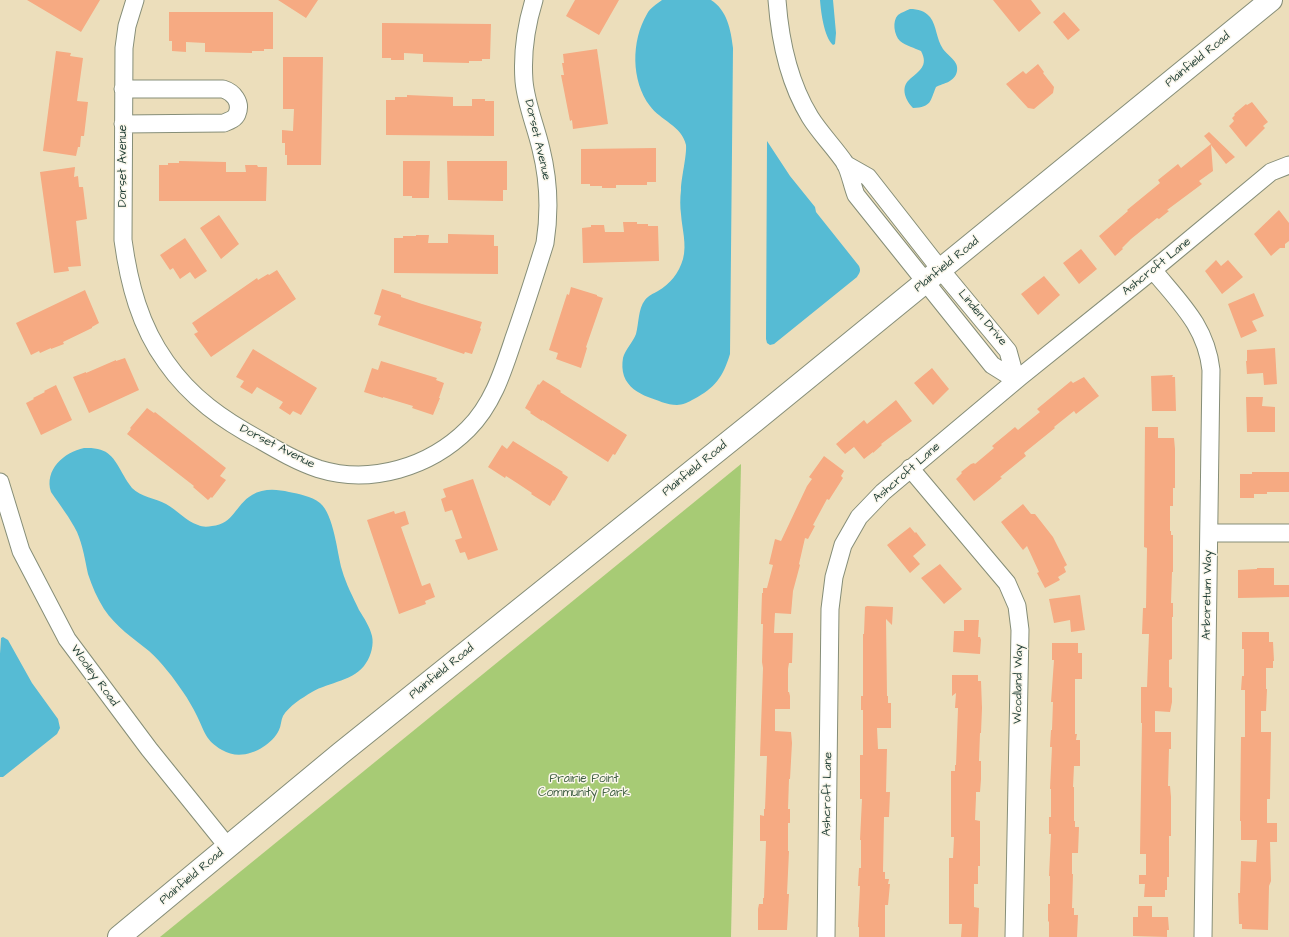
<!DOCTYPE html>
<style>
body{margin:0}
canvas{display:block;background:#ecdebb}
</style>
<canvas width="1289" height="937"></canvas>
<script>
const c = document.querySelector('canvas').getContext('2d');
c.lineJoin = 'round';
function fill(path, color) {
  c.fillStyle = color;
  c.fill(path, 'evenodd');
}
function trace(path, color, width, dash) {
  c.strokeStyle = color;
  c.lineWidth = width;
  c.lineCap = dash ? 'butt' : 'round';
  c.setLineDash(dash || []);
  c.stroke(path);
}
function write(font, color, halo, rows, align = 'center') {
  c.font = font + ' "Architects Daughter",sans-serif';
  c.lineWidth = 3;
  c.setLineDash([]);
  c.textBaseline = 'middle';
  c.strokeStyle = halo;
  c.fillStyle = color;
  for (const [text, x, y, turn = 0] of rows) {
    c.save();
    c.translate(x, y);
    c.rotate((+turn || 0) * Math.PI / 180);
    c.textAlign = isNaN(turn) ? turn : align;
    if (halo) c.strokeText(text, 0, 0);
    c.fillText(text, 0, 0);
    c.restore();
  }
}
const green = new Path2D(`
 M741 464 731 937H160Z`);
const water = new Path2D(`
 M662 0H711C727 10 731 30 733 48L730 354C723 377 715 388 694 399 689 402 682 405 677 405 667 405 657 400 648 397 638 393 628 387 624 376 622 370 622 364 623 358 625 350 633 342 636 334 639 323 638 309 645 300 649 295 653 294 658 291 670 284 679 273 683 259 687 244 682 229 681 214 680 207 680 198 681 190 681 179 687 155 686 145 682 126 660 120 650 106 631 81 631 41 647 14 650 8 657 4 662 0Z
 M820 0H833L836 33 835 44 833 45C824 37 821 12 820 0Z
 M910 9C918 9 925 11 930 17 937 26 936 39 943 49 948 56 959 61 957 71 955 82 944 83 936 87 930 101 932 107 913 108 906 101 900 88 909 80 919 71 929 66 921 51 915 48 906 46 900 41 894 35 892 21 898 15 902 12 906 11 910 9Z
 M767 141 790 176 815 207 816 212 859 266C861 271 860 272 857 277L774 344 770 345 767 343 766 339Z
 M84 448C108 447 113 456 124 476 126 480 129 484 132 488 141 497 155 498 166 504 177 510 186 521 198 525 202 527 207 527 212 526 234 524 235 505 252 495 263 488 277 489 289 492 299 494 311 496 320 503 334 515 337 552 342 570 346 584 353 597 359 610 364 618 370 627 372 636 374 644 371 656 366 663 355 681 329 682 312 692 302 698 289 706 283 716 281 720 281 726 279 730 276 737 269 743 263 747 251 755 235 758 222 750 205 740 205 732 197 716 193 708 188 699 183 692 173 677 162 663 149 651 133 638 116 627 104 609 97 598 92 586 88 574 85 560 83 546 77 532 70 518 60 505 51 492 44 470 64 452 84 448Z
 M3 637 8 640 32 683 58 719 60 728 57 734 3 777H0V654L1 638Z`);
const building = new Path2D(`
 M27 0H100L81 32Z
 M278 0H318L306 18Z
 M575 0H619L599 35 566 16Z
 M993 0H1031L1041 13 1019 32Z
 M169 12H273V49H264V51H252V53L205 52V43L186 42V52L172 51V41H169Z
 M1064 12 1080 30 1068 40 1053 22Z
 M382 23 491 24 490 59H482V61H469V63L423 62V54L404 53V60H391V58H382Z
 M597 49 608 124 573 129 572 120 570 121 561 75H564L562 63H564L563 54Z
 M56 51 71 53 70 56 83 58 77 101 88 102 84 136H81L80 147H78L76 156 43 151Z
 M283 57H323L321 165H287V155H285V143H282V130L293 131 294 109H283Z
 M1038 64 1044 72 1043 73 1054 87 1053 93 1034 109 1028 108 1006 84 1023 71 1026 74Z
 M407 95 453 97V106H472V99H485V101H494V136L386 135V100H395V97H407Z
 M1252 102 1268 122 1263 126 1265 128 1246 147 1229 126 1234 121 1232 118 1235 115 1234 114 1246 104 1247 105Z
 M1209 132 1235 157 1226 164 1211 145 1213 171 1199 181 1202 184 1167 210 1169 211 1159 219 1157 218 1131 239 1122 248 1123 249 1115 256 1099 236 1128 211 1127 210 1160 183 1158 180 1178 164 1181 168 1211 144 1204 136Z
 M656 148V182H647V185H616V188H602V186H590V184H581V149Z
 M179 161 226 162V172H246L245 165H257L258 167H267L266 201H159V165H168V163H179Z
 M403 161H430L429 198H412V196H403Z
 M447 161H507V190H503V201L448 200Z
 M75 167 74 177 78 176 79 187H83L87 219 76 221 81 266 68 267 69 271 54 273 40 172Z
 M1279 210 1289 223V241L1285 244V248H1280L1271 256 1254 234Z
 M219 215 239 244 221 259 200 228Z
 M623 222H637V224H648V226H658L659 261 583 263 582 228 591 227V225H604L605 232H624Z
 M448 234 494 235V246H498V274L394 273V238H403V236H416V235H429L428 243H448Z
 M185 238 207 271 195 279 190 272 180 279 173 268 170 270 160 255Z
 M1081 249 1097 269 1079 284 1063 263Z
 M1216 260 1221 266 1228 260 1243 277 1222 294 1205 271Z
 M277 270 296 299 211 357 194 334 198 332 192 323 257 278 258 280 268 274 269 275Z
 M1044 276 1060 295 1038 315 1021 294Z
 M571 287 597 295V296L603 298 586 347 587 348 581 368 556 359 558 353 549 350 567 294 569 295Z
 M382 289 401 295V297L422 304 482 322 480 328 481 329 472 354 465 352 464 354 378 325 381 316 374 314Z
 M85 290 99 323 92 327V328L63 342 64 344 51 349V348L40 353 39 351 31 355 16 323Z
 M1254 293 1264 316 1252 321 1257 331 1241 338 1228 304Z
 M1275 348 1277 384 1264 385 1263 373 1247 374 1246 361H1247V350Z
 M253 349 317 388 301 415 293 411 290 415 279 408 283 402 257 387 252 394 240 387 244 381 236 377Z
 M125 358 139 390 89 413 73 377 86 372V373L116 360V361Z
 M381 361 437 378 436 380 444 383 439 398H440L433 415 412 408 413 406 383 397V398L364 392 372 368 378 370Z
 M932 368 949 389 933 405 914 383Z
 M1173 375 1172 377H1175L1176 411H1152L1151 376Z
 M1084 377 1099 396 1076 414 1074 411 1054 427 1055 428 1024 453 1026 456 1000 477 1002 478 989 489 974 501 956 479 962 473 961 472 971 464 974 463 975 464 994 448 992 446 1015 427 1018 430 1040 412 1037 409 1071 381 1073 383Z
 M543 380 561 391 560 392 627 435 615 455 613 454 608 462 542 420V421L530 413 531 412 525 408 538 384 539 385Z
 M56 385 72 420 41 435 26 403 34 399 33 398 45 392 44 391Z
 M1246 397H1263L1262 406 1275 407V432H1247Z
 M896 400 912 421 881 444 882 445 873 453V452L864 459 854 447 845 454 836 444 864 420 867 424Z
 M147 408 154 413 155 412 226 468 220 476 226 480 212 498 211 497 208 500 193 487 194 486 127 434 131 429 130 428Z
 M1145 427H1158V438H1174L1175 449V488H1173V506H1170V531H1171V535H1173V572H1172L1171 603H1173V617H1172V659L1169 660V687L1172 688V702L1170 712 1155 711V732H1171V749H1169L1168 786H1170L1171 797V836H1169V877H1167V890H1165V897H1144L1145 884H1139V875H1146V854H1140L1142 723H1141V687H1147L1149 634H1142L1143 608H1146L1147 548 1144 547Z
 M513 441 563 472 562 473 568 477 554 501 553 500 550 506 531 494 532 493 517 483 506 476 505 478 488 467 502 445 507 449Z
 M824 456 844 471 841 476 843 478 829 500 827 499 813 525 815 526 808 539 805 538 799 564 800 565 793 591 791 614 775 613 774 633H793L792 663H789L788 669V692H789L790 696V709H775V731L791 732 792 743 790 779H789L788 809H790V823H788V851H789L787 894H789L787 930H758V909L759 904H763V898H764L766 841H760V815L764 816V809H765L767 756H760L763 668 762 662 763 624H761L762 593H763V588H767L773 565 769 564 775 539 781 541 807 486 812 479 809 477Z
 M1252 472H1289V492H1267V494H1254V498H1240V474H1252Z
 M473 479 498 550 468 560 465 552 460 553 455 540 462 538 452 510 445 512 441 499 446 497 443 489Z
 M1023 504 1031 514H1035L1053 537 1067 565 1064 567 1066 572 1058 577 1060 580 1045 588 1037 573 1039 572 1027 546 1023 550 1001 522Z
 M394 511 395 514 405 511 409 524 401 527 422 586 430 583 435 597 425 601 426 604 399 614 367 520Z
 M910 527 915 533 916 532 926 545 913 556 920 564 910 573 887 545Z
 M940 564 962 589 944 604 921 578Z
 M1257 568H1274V585H1289V597L1238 598V570L1257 569Z
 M1080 595 1085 630 1071 632 1070 620 1054 623 1049 599Z
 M867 606 893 607 892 625 886 619 887 696H888V703H891V728H877L878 749H887L886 792H890L889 817H884L883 872H885V879H889L888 884H890L888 905H885V937H859V927H858L860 886H858L859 868H861V840H860L862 799H860V755H863V710H861V696H863V634H864L865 607Z
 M964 620H979L978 637H980L981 640 980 654 953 652 954 631H964Z
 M1242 632H1269V642H1273L1274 661H1273V668H1266V689H1267L1266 711H1261V732H1271L1270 799H1267V823H1277V842H1270L1271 881 1269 886 1268 930 1242 929V924H1239L1238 893H1240L1241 861 1256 862 1257 840H1241V821H1240L1241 737H1245V690H1241L1242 676H1244V649H1242Z
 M1052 643H1078V653H1082V679H1075V734H1077L1076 740H1080V766H1074L1073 787H1074V821H1075V827H1079L1078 853H1072V874H1073L1072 908H1074V915H1078L1077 937H1049V922L1048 921V904H1050V876H1049L1051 834H1049V817H1051V789H1050L1052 747H1050L1051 730H1052L1053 702H1051L1054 660H1052Z
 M952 675H978V681H981L982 708 981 733H980L979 761H981V779L980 792H976V797L975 820 980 821V866H978V884H974V907L979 908 978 937H961L962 924H949V858H953L954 837H951V771H955V765H956L958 708H955L956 693 952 696Z
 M1138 906H1152V917H1168L1169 930H1167V937L1133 936V917H1138Z`);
const minor = new Path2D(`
 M135 0 127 26 124 48 123 240C129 284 140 326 166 362 191 398 223 420 260 440 279 451 298 462 319 469 371 485 430 467 468 429 493 404 503 371 514 338 525 307 535 275 545 243 550 211 549 181 541 149 536 127 526 104 524 81 522 54 526 26 534 0
 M777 0C780 41 788 81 810 117 820 133 834 147 845 163 850 172 852 185 856 195L992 365 1016 380
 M123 124 224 123C229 121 235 119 237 114 242 102 233 92 223 89H123
 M845 164 868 177 940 269 1008 351 1016 380
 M1153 270C1180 303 1206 326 1211 370L1203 937
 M910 468 1007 583 1017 606 1020 630 1014 937
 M0 482 21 551 67 639 149 749 228 847
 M1210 533H1289
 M826 937 830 609 834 577 843 545 859 517 883 492 1020 377 1153 270 1271 172 1289 165`);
const major = new Path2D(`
 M119 937 341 753 756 420 1271 0`);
const streetNames = [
 ["Plainfield Road",1198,60,-39],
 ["Dorset Avenue",537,140,77],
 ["Dorset Avenue",123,166,-90],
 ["Plainfield Road",947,265,-39],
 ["Ashcroft Lane",1157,267,-39],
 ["Linden Drive",982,318,50],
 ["Dorset Avenue",277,447,27],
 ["Plainfield Road",695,469,-39],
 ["Ashcroft Lane",907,473,-41],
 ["Arboretum Way",1208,595,-89],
 ["Plainfield Road",442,672,-39],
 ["Wooley Road",94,676,54],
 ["Woodland Way",1019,684,-89],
 ["Ashcroft Lane",828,794,-89],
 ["Plainfield Road",192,877,-40]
];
const parkNames = [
 ["Prairie Point",584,779],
 ["Community Park",584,793]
];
fill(green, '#a7cb75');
fill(water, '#56bbd4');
fill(building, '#f6aa82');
trace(minor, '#868e78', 19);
trace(major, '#868e78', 24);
trace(minor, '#fff', 17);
trace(major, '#fff', 22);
write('12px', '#1f3d34', '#fbf7ec', streetNames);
write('12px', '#416044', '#fbf7ec', parkNames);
</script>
